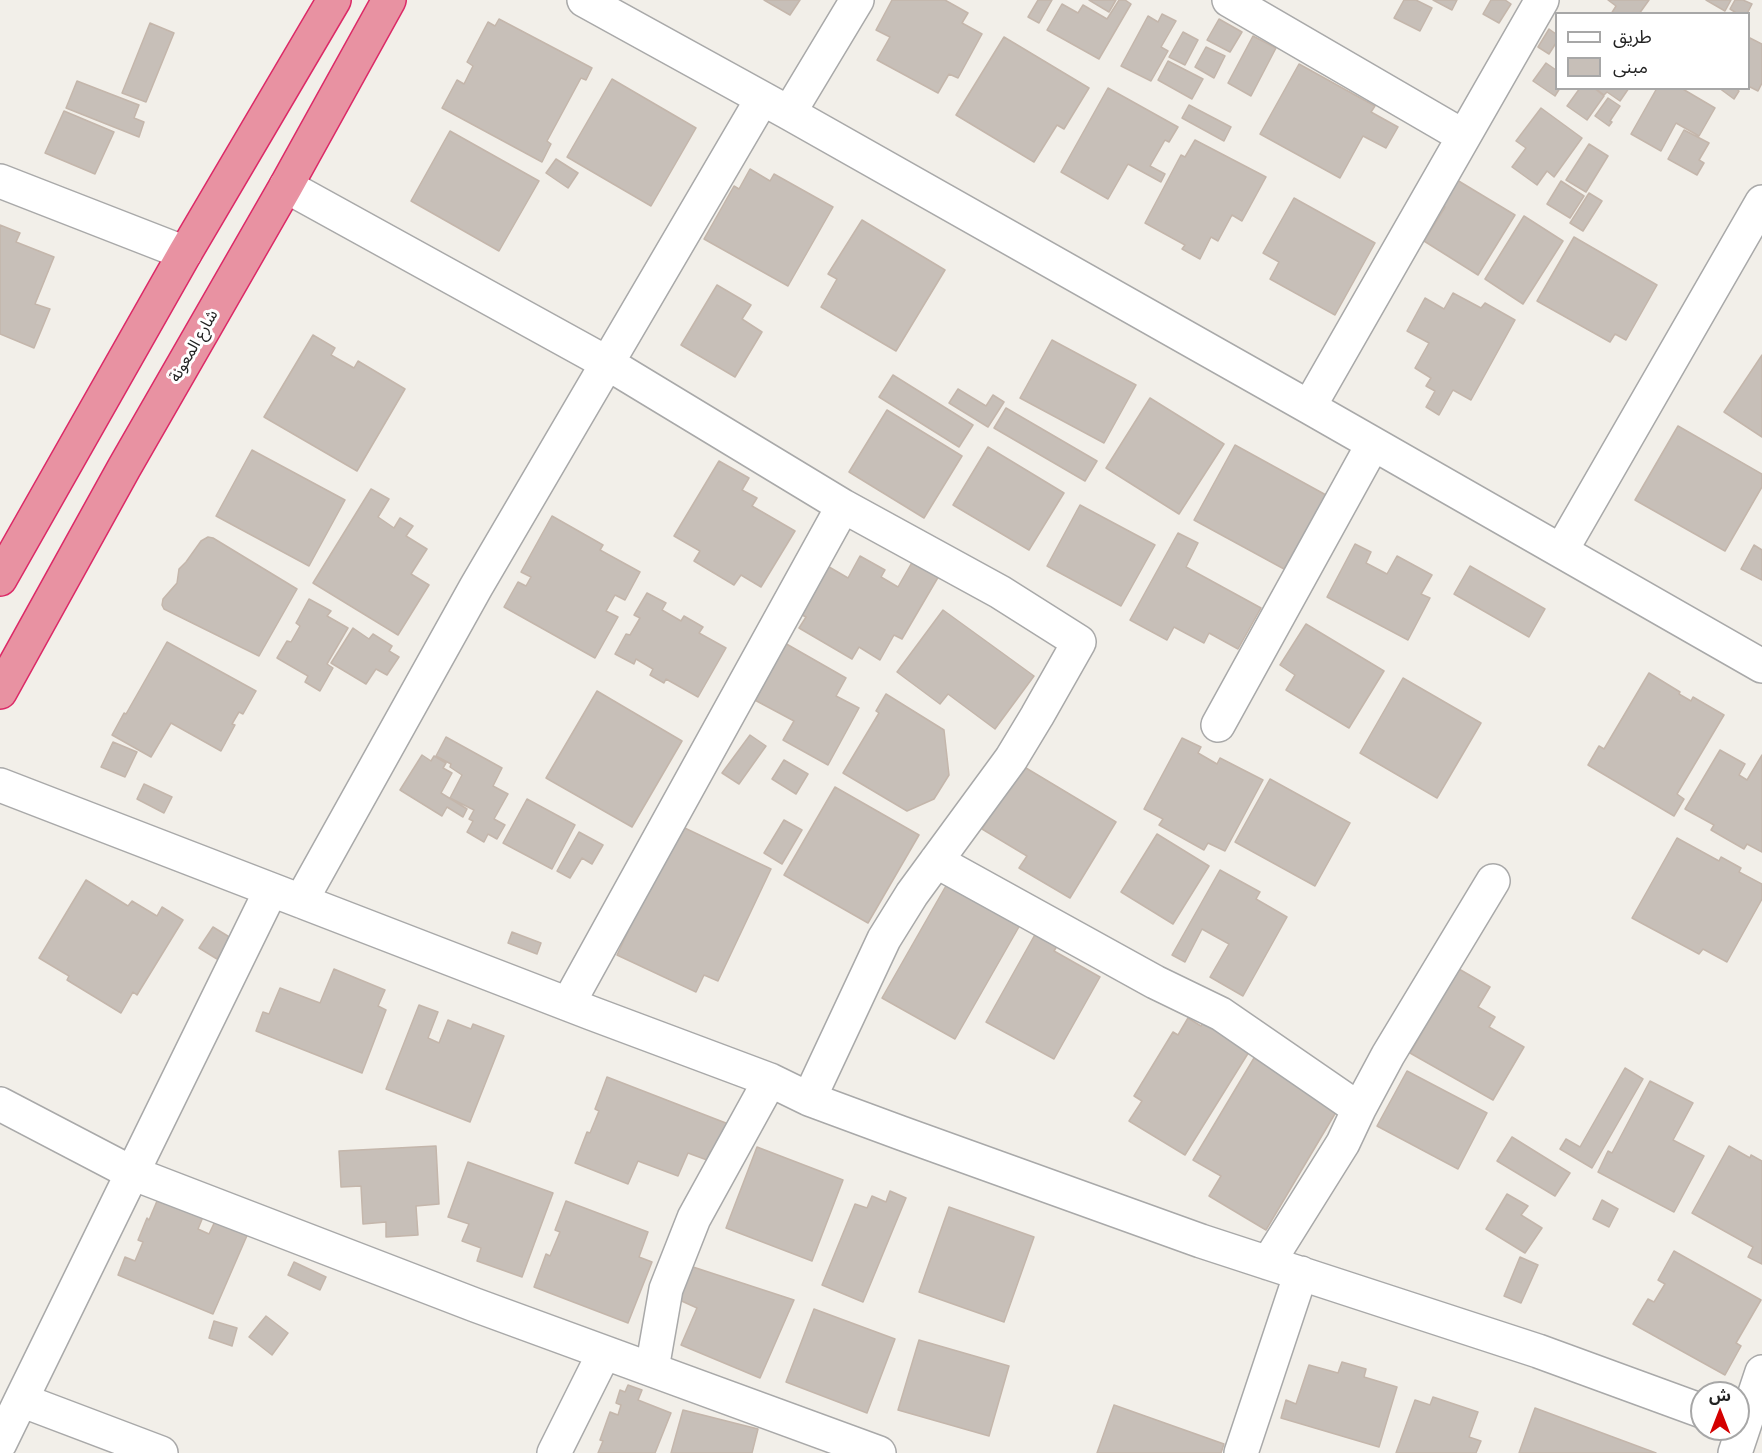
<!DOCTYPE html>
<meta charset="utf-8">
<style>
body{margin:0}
#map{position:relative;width:1762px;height:1453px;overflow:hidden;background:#f2efe9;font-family:"IBM Plex Sans","Noto Sans Arabic",sans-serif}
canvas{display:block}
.legend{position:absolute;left:1555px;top:12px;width:195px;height:78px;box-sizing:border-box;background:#fff;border:2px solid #a7a7a7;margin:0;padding:8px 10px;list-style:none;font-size:18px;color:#222}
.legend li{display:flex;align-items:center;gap:12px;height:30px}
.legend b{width:30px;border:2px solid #a7a7a7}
.north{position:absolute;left:1690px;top:1381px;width:60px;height:60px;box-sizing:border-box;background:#fff;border:2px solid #a7a7a7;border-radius:50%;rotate:0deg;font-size:16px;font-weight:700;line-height:24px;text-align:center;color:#222}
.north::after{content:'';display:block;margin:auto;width:21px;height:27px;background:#d40000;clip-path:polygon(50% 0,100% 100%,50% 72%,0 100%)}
</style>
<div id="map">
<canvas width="1762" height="1453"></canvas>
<ul class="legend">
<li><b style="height:8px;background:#fff"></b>طريق</li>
<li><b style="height:16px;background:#c7bfb8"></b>مبنى</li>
</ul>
<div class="north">ش</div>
</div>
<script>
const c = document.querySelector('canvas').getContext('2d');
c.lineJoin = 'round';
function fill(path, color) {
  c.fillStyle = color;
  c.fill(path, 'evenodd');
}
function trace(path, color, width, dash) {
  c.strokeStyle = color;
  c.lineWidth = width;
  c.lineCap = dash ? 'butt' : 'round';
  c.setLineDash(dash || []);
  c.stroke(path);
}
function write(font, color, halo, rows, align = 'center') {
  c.font = font + ' "IBM Plex Sans","Noto Sans Arabic",sans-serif';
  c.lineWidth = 6;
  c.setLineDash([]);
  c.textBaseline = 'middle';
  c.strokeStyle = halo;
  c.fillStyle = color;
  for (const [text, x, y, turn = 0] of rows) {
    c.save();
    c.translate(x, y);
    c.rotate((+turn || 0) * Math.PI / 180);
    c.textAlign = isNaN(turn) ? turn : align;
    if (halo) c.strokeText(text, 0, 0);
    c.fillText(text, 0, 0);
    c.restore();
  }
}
const building = new Path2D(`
 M764 0H800L790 15Z
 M892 0H945L968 13 962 23 982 34 958 78 949 74 938 93 877 60 890 37 876 30Z
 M1038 0H1052L1039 23 1028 17Z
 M1089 0H1116L1109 12Z
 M1119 0H1125L1131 4 1099 59 1047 30 1062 4 1078 13 1083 5 1107 19Z
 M1404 0H1416L1432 8 1420 31 1394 18Z
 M1433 0H1457L1452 10Z
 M1491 0H1505L1511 4 1499 23 1483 14Z
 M1608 0H1649L1639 14H1611L1616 6Z
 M1706 0H1731L1725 11Z
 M1735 0H1743L1752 4 1747 14H1738L1730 9Z
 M1162 14 1176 21 1161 47 1168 51 1151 81 1121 66 1148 16 1158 22Z
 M499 19 592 68 586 80 581 78 547 141 551 144 542 162 442 108 457 80 464 84 473 66 467 62 488 22 495 26Z
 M1219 19 1242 32 1230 52 1207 40Z
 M150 23 174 33 146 102 122 93Z
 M1549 29 1556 34V43L1549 54 1538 47Z
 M1183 32 1198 40 1185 65 1169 57Z
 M1253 36 1276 48 1251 96 1228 83Z
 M1004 37 1089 88 1064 129 1057 125 1034 162 956 115Z
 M1748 37 1762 44V83L1758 91 1748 86Z
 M1206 47 1225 56 1214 78 1195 67Z
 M1168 61 1203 79 1192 99 1158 80Z
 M1546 63 1556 70V88H1560L1555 96 1533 81Z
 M1299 64 1375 106 1371 112 1398 127 1386 148 1363 136 1340 178 1260 134Z
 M612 79 696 128 651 206 567 157Z
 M77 81 139 105 134 118 144 122 139 137 66 108Z
 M1108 88 1178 127 1169 142 1165 140 1150 166 1165 174 1161 182 1128 164 1108 199 1061 172Z
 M1580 88H1594L1604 96 1587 120 1567 106Z
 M1595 88H1629L1620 101 1607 92 1604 95Z
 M1657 88H1681L1715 108 1699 136 1676 123 1661 151 1631 134Z
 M1719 88H1735L1739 91 1734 99Z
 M1608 98 1620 106 1610 121 1612 122 1609 126 1595 116Z
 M1189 105 1231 127 1224 141 1182 118Z
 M1541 108 1582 138 1554 177 1547 171 1537 185 1512 167 1526 148 1516 141Z
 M64 111 114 132 95 174 45 153Z
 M1684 130 1709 143 1699 160 1704 163 1697 175 1668 159Z
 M450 131 539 181 499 251 411 201Z
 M1195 140 1266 177 1242 221 1232 215 1218 241 1211 237 1200 259 1182 249 1185 245 1145 223 1181 155 1185 157Z
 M1589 144 1608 156 1586 192 1566 180Z
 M556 159 578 173 568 188 546 173Z
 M750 169 770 181 774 174 833 207 788 286 704 239 734 186 739 189Z
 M1457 180 1515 215 1478 275 1424 241 1445 207 1441 205Z
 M1561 181 1584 196 1570 218 1547 204Z
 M1589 193 1602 201 1583 231 1570 223Z
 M1294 198 1375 243 1335 315 1270 279 1279 262 1263 253Z
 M1524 216 1563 241 1523 304 1485 279Z
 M862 220 945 270 896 351 821 307 837 279 828 274Z
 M0 225 20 233 16 242 54 257 35 304 50 309 34 348 0 334Z
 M1574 237 1657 285 1626 340 1615 334 1610 342 1537 301Z
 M717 285 751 305 742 319 762 332 735 377 681 345Z
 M1453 293 1481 308 1485 303 1515 320 1471 400 1453 390 1439 415 1426 407 1435 391 1426 386 1431 378 1415 368 1429 343 1407 331 1425 298 1444 309Z
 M313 335 335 348 331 355 354 368 358 361 405 389 357 471 264 417Z
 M1052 340 1136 385 1104 443 1020 398Z
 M1762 355V437L1724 412Z
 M893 375 973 425 959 447 879 397Z
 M958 389 986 406 993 395 1004 402 988 427 949 403Z
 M1150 398 1224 444 1179 514 1106 468Z
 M1006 408 1097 461 1085 481 994 428Z
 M887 410 962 456 924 518 849 472Z
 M1678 426 1762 474V487L1725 551 1635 500Z
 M1235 445 1326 495 1284 569 1194 520Z
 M988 447 1064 493 1029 550 953 505Z
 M252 450 345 500 309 566 216 516Z
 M719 461 749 478 742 490 757 498 752 506 795 531 761 587 741 575 734 585 694 561 700 551 674 536Z
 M371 489 389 499 378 517 394 528 400 518 413 526 406 536 427 549 411 574 429 585 398 635 313 583Z
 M1080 505 1155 545 1121 606 1047 566Z
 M552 516 603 545 600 550 640 572 625 600 615 595 606 611 618 617 595 658 504 607 518 582 526 586 531 577 521 572Z
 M1178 533 1198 543 1186 567 1261 608 1238 649 1209 633 1204 643 1174 627 1167 640 1130 620Z
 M208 537 213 538 297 589 259 656 164 609 162 605 163 599 177 583 179 569 186 562 201 541Z
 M1355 544 1371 552 1366 563 1387 574 1397 556 1432 575 1421 594 1430 598 1408 640 1327 597Z
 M1754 545 1762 550V580L1741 569Z
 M860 556 885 570 881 577 898 587 914 559 940 574 902 639 894 635 880 660 859 647 852 659 799 628 806 617 796 612 824 564 848 578Z
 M1470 566 1545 609 1529 637 1454 594Z
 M647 593 666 603 662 610 681 621 684 616 703 627 699 633 726 648 698 697 666 679 664 683 650 675 653 669 636 659 634 664 615 654 626 634 630 635 640 618 634 615Z
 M309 599 331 611 327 616 348 628 327 664 333 668 320 691 305 682 308 676 277 658 287 641 291 642 300 626 296 623Z
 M943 610 1034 676 995 729 948 694 940 704 897 672Z
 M1306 624 1384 671 1349 728 1286 690 1295 675 1280 665Z
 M353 628 369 639 373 634 392 646 389 651 399 657 387 675 376 669 366 684 331 663Z
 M167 642 256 691 243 714 239 712 232 724 235 725 221 751 171 723 151 757 112 735 124 713 126 714Z
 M783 642 846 678 836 696 859 708 828 765 783 740 794 721 751 698Z
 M1649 673 1680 692 1679 694 1691 701 1693 697 1724 715 1677 794 1684 799 1674 816 1588 765 1599 746 1604 749Z
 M1403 678 1481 723 1437 798 1360 753Z
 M597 691 682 741 632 827 546 778Z
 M886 694 944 730 949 775 934 799 907 811 843 773 879 713 876 711Z
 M750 735 766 746 739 784 722 773Z
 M446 737 502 768 493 786 508 794 494 819 505 825 497 839 488 834 484 842 467 832 473 821 469 819 474 810 450 798 462 775 450 767 451 764 436 756Z
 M1182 738 1201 747 1198 753 1217 764 1220 758 1263 780 1225 851 1208 843 1204 850 1159 825 1163 819 1144 809Z
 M113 742 137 752 125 777 101 767Z
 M1720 750 1745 764 1739 775 1747 780 1762 755V852L1747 844 1744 849 1711 830 1714 825 1685 809Z
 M422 755 431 761 434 756 446 763 443 768 452 773 441 793 467 809 463 817 447 807 442 816 400 790Z
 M784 760 808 774 796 794 772 779Z
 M1021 765 1116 822 1070 898 1019 868 1027 856 982 829Z
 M1270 779 1350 823 1315 886 1235 842Z
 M144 784 172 797 164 813 137 799Z
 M835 787 919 835 868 923 784 875Z
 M527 799 575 825 552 869 503 843Z
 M784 820 802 830 782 864 764 853Z
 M670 821 771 869 718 981 704 975 696 992 617 955 659 865Z
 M579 832 603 845 592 864 582 858 570 878 557 871Z
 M1157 834 1209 866 1173 924 1121 892Z
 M1677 838 1719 861 1721 857 1741 868 1739 872 1762 884V899L1727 962 1703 949 1699 954 1632 918Z
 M1220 870 1260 892 1256 899 1287 917 1243 996 1210 977 1229 944 1202 929 1185 962 1172 955Z
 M951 877 1024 918 955 1039 882 998Z
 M86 880 128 906 132 901 157 916 162 907 183 920 137 995 133 992 121 1013 67 980 69 976 39 958Z
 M213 927 231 938 217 959 199 948Z
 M1037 931 1059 943 1054 951 1100 977 1054 1059 986 1022Z
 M512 932 541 943 537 954 508 943Z
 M334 969 385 990 378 1006 386 1010 362 1073 256 1031 263 1012 269 1014 280 988 320 1003Z
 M1459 969 1490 987 1478 1007 1495 1017 1489 1027 1524 1047 1493 1100 1410 1053Z
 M419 1005 438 1012 428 1038 439 1043 448 1020 471 1029 473 1024 504 1036 470 1122 386 1089Z
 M1188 1018 1201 1026 1205 1019 1252 1047 1185 1155 1129 1121 1142 1101 1134 1096 1173 1032 1178 1035Z
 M1254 1058 1339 1107 1266 1230 1209 1196 1221 1176 1193 1160Z
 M1625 1068 1643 1079 1592 1168 1560 1149 1566 1139 1580 1147Z
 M1407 1071 1487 1113 1458 1169 1377 1126Z
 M607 1077 731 1125 719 1155 710 1152 707 1160 688 1153 678 1176 638 1161 628 1184 575 1163 587 1132 590 1133 599 1111 595 1109Z
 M1650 1081 1693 1103 1673 1140 1704 1156 1674 1212 1598 1172 1608 1151 1612 1153Z
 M1512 1137 1570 1173 1555 1196 1497 1161Z
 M436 1146 439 1204 416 1206 418 1235 386 1237V1222L363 1224 361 1186 341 1187 339 1151Z
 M1729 1146 1750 1158 1751 1155 1762 1161V1264L1748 1257 1753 1247 1692 1213Z
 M757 1147 843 1180 812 1261 726 1228Z
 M468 1162 553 1193 522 1277 477 1261 481 1248 462 1241 469 1224 448 1217Z
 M890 1191 906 1198 863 1302 822 1285 855 1204 867 1208 872 1196 886 1202Z
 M1507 1194 1528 1206 1521 1215 1542 1228 1525 1253 1486 1229Z
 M167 1197 205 1212 198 1229 209 1234 217 1217 249 1231 213 1314 118 1275 125 1257 135 1261 143 1242 138 1240 147 1218 149 1220 157 1201 165 1204Z
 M1602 1200 1618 1209 1609 1227 1593 1219Z
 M566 1201 648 1232 639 1257 652 1262 628 1323 534 1287 546 1254 550 1256 560 1232 555 1230Z
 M949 1207 1034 1237 1004 1322 919 1292Z
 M1674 1251 1761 1300 1736 1343 1741 1346 1725 1375 1633 1324 1648 1299 1654 1302 1665 1284 1658 1280Z
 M1520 1257 1538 1265 1521 1303 1504 1296Z
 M294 1262 326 1277 320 1290 288 1275Z
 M690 1266 794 1300 760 1378 681 1345 697 1308 675 1298Z
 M814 1309 895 1339 867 1413 786 1382Z
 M266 1316 288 1333 272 1355 249 1337Z
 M214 1321 237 1328 232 1346 209 1338Z
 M919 1340 1009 1366 989 1436 898 1410Z
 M1342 1362 1366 1369 1364 1377 1397 1387 1379 1447 1281 1418 1286 1400 1296 1404 1309 1365 1338 1373Z
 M628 1385 642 1390 638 1400 671 1413 655 1453H598L603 1441 600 1440 610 1412 618 1415 621 1405 616 1403 620 1390 625 1392Z
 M1433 1397 1478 1412 1469 1437 1481 1441 1476 1453H1396L1415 1400 1430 1405Z
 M1114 1405 1224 1444 1221 1453H1097Z
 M1535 1408 1656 1453H1519Z
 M683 1410 758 1429 752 1453H671Z`);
const minor = new Path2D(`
 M584 0 789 113 1309 407 1762 666
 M1229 0 1463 136
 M789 113 857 0
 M0 181 185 253
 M286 186 607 363 843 506 1000 592 1079 642 1037 716 1011 759 912 894 884 939 809 1099
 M1309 407 1542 0
 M1561 551 1762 202
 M1218 725 1373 444
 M0 785 591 1013 770 1080 809 1099 901 1133 1201 1241 1538 1351 1702 1411
 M936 861 1155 982 1221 1014 1359 1109
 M301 901 476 587 762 99
 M568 1004 843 506
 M0 1104 132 1173 475 1305 879 1453
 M1268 1263 1343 1143 1359 1109 1388 1055 1493 881
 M652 1369 666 1289 694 1218 770 1080
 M21 1400 271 890
 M0 1443 21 1400 161 1453
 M554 1453 604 1353
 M1241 1453 1301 1273
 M1735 1453 1762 1372`);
const highway = new Path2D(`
 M0 579 185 253 334 0
 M0 692 124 468 286 186 389 0`);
const streetNames = [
 ["شارع المعونة",194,346,-60]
];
fill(building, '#c7bfb8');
trace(building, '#c4b6ab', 1.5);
trace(minor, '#a9a9a9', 36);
trace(highway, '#dc2a67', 36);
trace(minor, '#fff', 33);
trace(highway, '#e892a2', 33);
write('16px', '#222', '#fff', streetNames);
</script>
